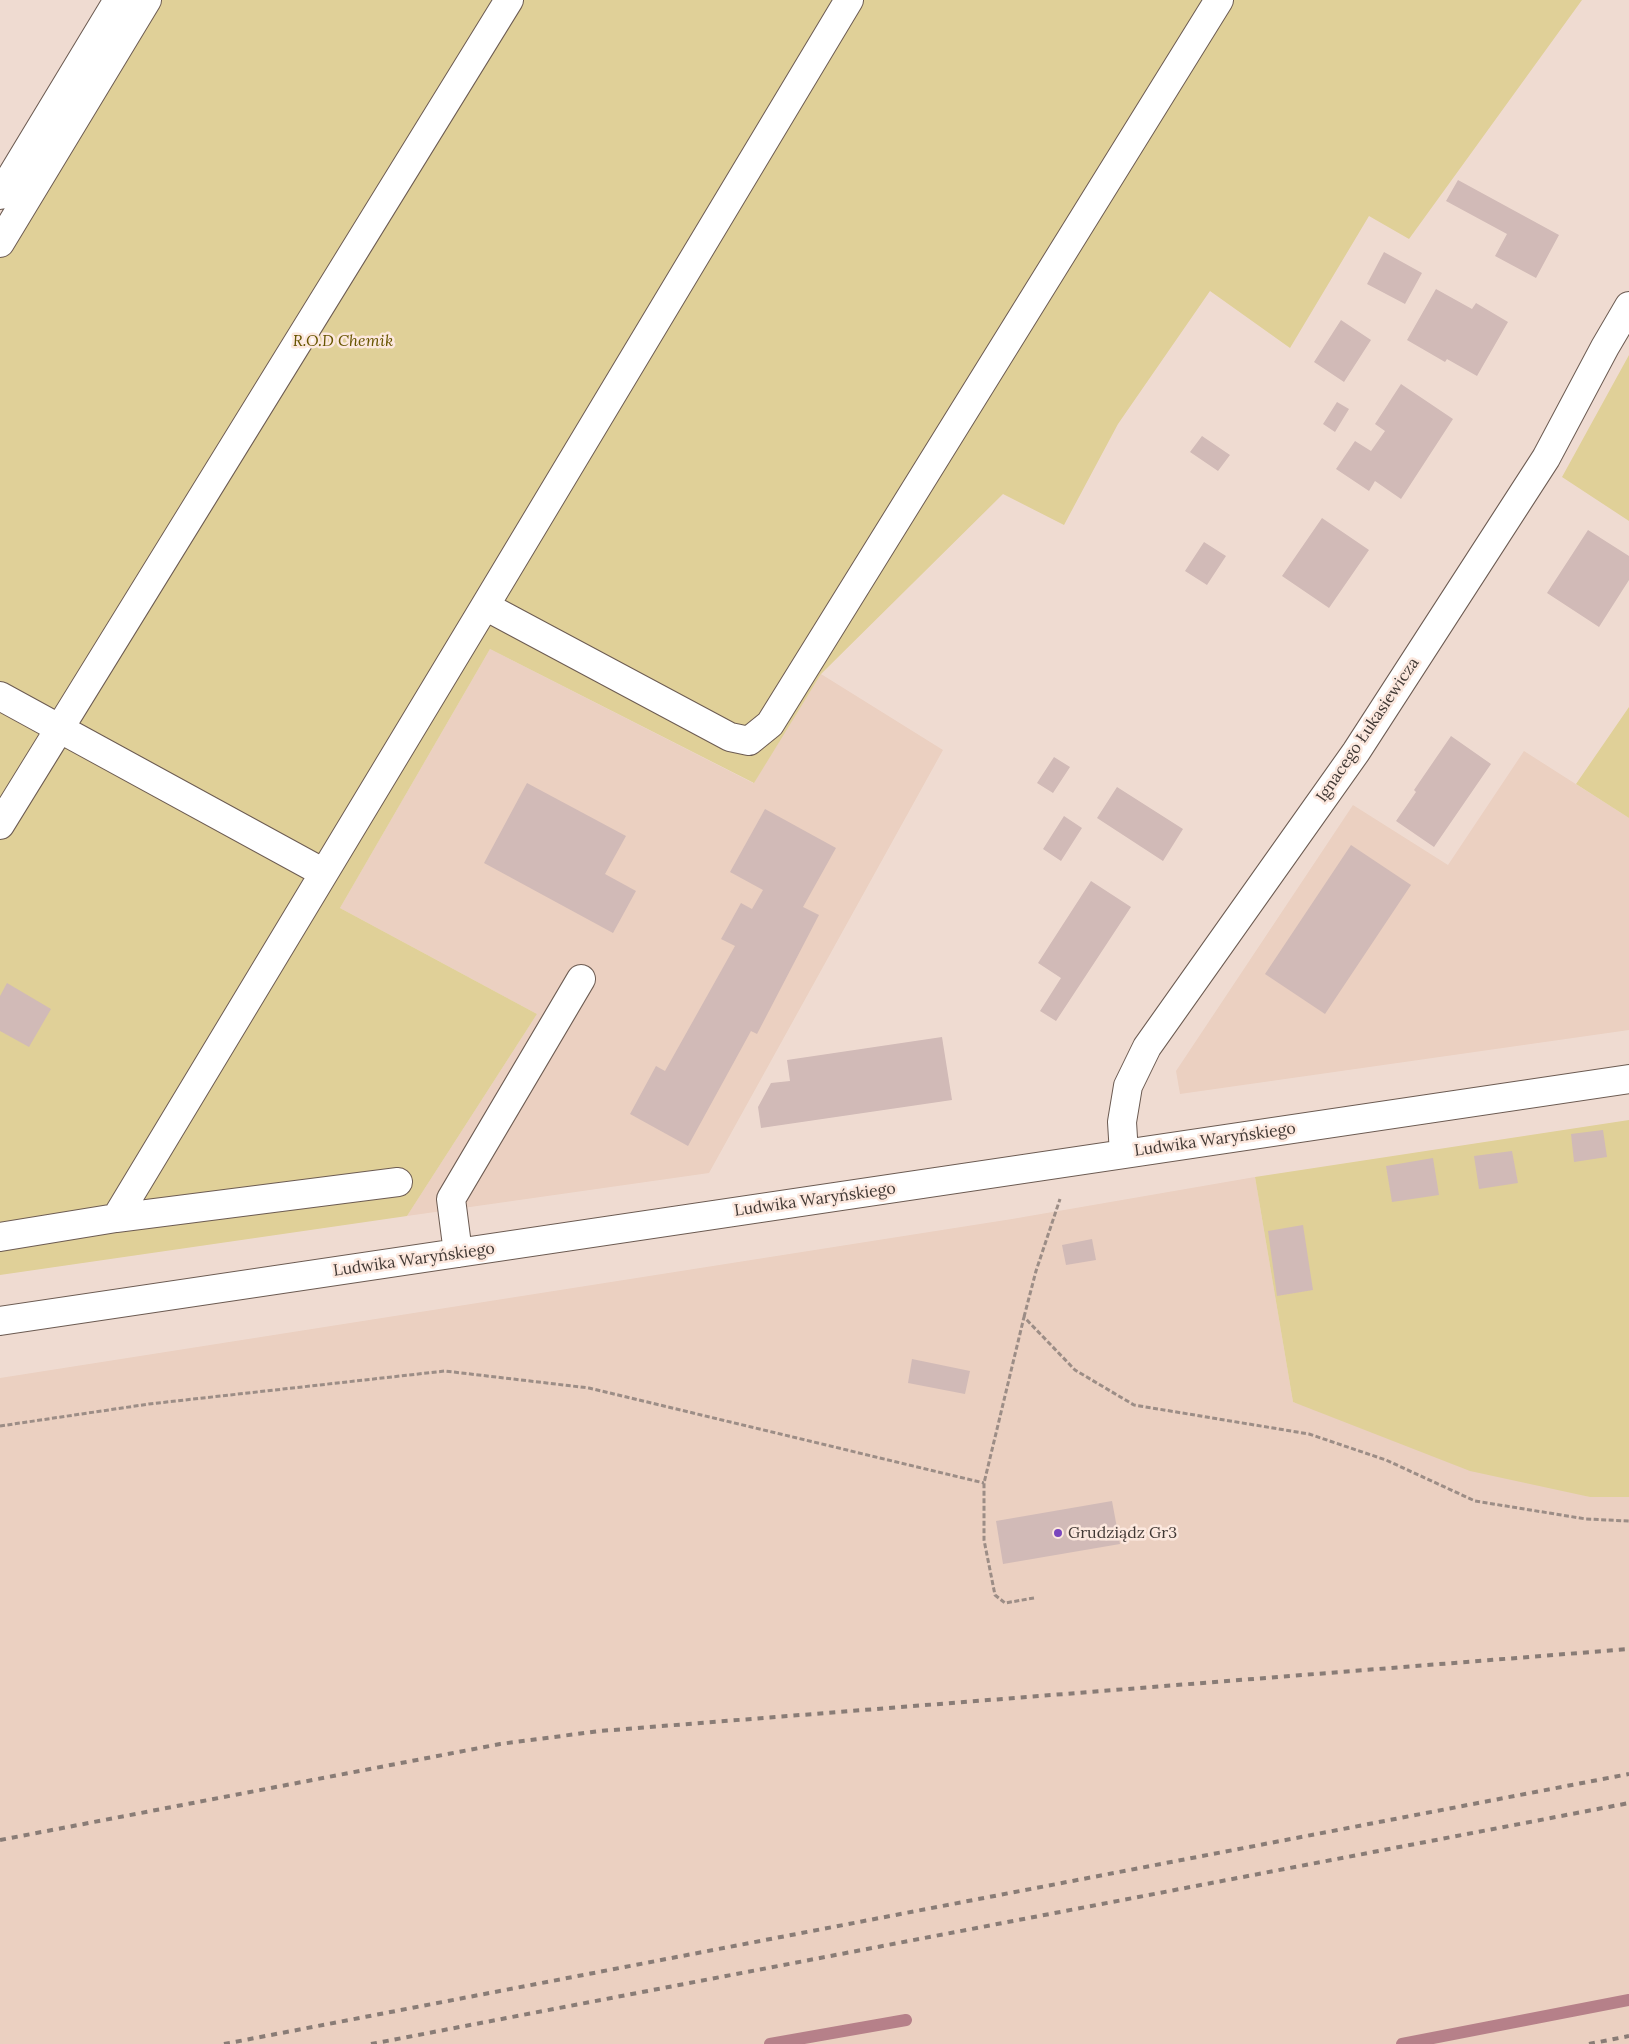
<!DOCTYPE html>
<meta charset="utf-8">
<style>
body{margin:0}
canvas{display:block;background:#efdbd1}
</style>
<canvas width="1629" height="2044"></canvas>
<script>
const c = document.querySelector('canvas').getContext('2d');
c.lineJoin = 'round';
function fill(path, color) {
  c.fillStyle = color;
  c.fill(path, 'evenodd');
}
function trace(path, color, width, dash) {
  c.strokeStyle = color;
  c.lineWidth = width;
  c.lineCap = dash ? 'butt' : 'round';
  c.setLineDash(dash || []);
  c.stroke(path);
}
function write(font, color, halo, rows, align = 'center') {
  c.font = font + ' Lora,serif';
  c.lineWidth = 5;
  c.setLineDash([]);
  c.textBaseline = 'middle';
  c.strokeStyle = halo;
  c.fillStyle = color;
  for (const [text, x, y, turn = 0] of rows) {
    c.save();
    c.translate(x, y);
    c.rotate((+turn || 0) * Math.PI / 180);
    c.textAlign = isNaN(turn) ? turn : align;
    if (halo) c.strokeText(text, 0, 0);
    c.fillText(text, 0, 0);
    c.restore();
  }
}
const built = new Path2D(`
 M490 649 753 783 821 674 943 750 709 1173 407 1216 537 1014 340 908Z
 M1524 751 1629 818V1030L1180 1094 1176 1071 1353 805 1448 865Z
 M1255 1177 1293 1402 1590 1497H1629V2044H0V1378L1012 1219Z`);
const green = new Path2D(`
 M138 0H1582L1409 239 1369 216 1290 348 1210 291 1118 424 1064 525 1003 494 821 674 754 783 490 649 340 908 537 1014 407 1216 0 1275V228Z
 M1629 355V521L1562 477Z
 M1629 707V818L1576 784Z
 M1629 1120V1497H1590L1470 1471 1293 1402 1255 1177Z`);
const stream = new Path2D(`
 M770 2044 906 2020
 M1402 2044 1629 2000`);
const building = new Path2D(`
 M1458 180 1559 235 1536 278 1495 256 1507 234 1446 201Z
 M1384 252 1422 273 1405 304 1367 284Z
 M1436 289 1472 309 1476 303 1508 322 1477 376 1447 359 1445 362 1407 340Z
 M1341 320 1371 340 1344 382 1314 362Z
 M1401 384 1453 419 1401 499 1375 481 1369 491 1336 469 1355 441 1371 451 1385 431 1375 424Z
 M1337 402 1349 409 1335 432 1323 424Z
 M1202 436 1230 455 1218 471 1190 452Z
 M1322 518 1369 550 1329 608 1282 576Z
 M1588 530 1629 556V580L1599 627 1547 593Z
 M1204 542 1226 556 1207 585 1185 571Z
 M1451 736 1491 764 1434 847 1396 821 1416 792 1414 790Z
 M1054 757 1070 767 1053 793 1037 783Z
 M527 783 626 836 605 874 636 891 613 933 484 863Z
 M1117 787 1183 829 1163 861 1097 818Z
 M765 809 836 848 803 907 819 915 757 1034 751 1031 688 1146 630 1114 656 1066 665 1071 735 946 721 939 741 903 752 909 763 890 730 872Z
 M1064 816 1082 828 1061 861 1043 849Z
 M1351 845 1411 885 1325 1014 1265 974Z
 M1091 881 1131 907 1056 1021 1040 1011 1061 978 1038 963Z
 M7 983 51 1009 29 1047 0 1031V996Z
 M942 1037 952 1100 761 1128 758 1107 771 1083 790 1081 787 1060Z
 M1603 1130 1607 1157 1574 1162 1571 1134Z
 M1512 1151 1518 1183 1479 1189 1474 1156Z
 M1433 1158 1439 1195 1392 1202 1386 1166Z
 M1303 1225 1313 1290 1277 1296 1268 1231Z
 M1092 1239 1096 1260 1066 1265 1062 1245Z
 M912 1359 970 1371 965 1394 908 1383Z
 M1112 1501 1120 1544 1003 1564 996 1521Z`);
const path = new Path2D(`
 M1024 1317 1036 1271 1060 1199
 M0 1426 149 1404 445 1371 589 1388 984 1483
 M1034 1598 1005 1603 995 1595 984 1540V1483L1024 1317 1075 1370 1134 1405 1309 1434 1386 1460 1475 1501 1586 1519 1629 1521`);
const minor = new Path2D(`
 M0 195 118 0
 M0 243 147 0
 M485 606 849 0
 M0 696 324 873
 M0 825 509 0
 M1124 1154 1122 1122 1128 1086 1147 1047 1356 752 1546 458 1605 347 1629 306
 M398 1182 116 1218 485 606 730 737 749 741 770 724 1219 0
 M0 1237 116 1218
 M458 1253 451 1199 581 979
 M0 1321 1629 1079`);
const rail = new Path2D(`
 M0 1840 500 1744 600 1731 1629 1649
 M224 2044 1629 1774
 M371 2044 1629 1803
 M1589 2044 1629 2036`);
const markers = [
 [1058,1533,5,"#7946bd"]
];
const parkNames = [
 ["R.O.D Chemik",343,341]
];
const streetNames = [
 ["Ignacego Łukasiewicza",1368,730,-56],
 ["Ludwika Waryńskiego",1215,1140,-8],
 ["Ludwika Waryńskiego",815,1200,-8],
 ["Ludwika Waryńskiego",414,1260,-8]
];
const poiNames = [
 ["Grudziądz Gr3",1068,1533]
];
fill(built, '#ebd0c1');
fill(green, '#e0d098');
trace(stream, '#b68089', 12);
fill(building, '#d1bab7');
trace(minor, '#6c5b52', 30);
trace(path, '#9c8d86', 3, [5, 2.5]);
trace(minor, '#fff', 28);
trace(rail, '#897c76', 4, [6, 6]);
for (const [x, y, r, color] of markers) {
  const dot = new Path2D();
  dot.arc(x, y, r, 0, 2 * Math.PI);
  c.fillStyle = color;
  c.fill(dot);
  trace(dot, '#fce8de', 2);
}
write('italic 16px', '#685500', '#fce8de', parkNames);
write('16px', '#403834', '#fce8de', streetNames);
write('16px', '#403834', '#fce8de', poiNames, 'left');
</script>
